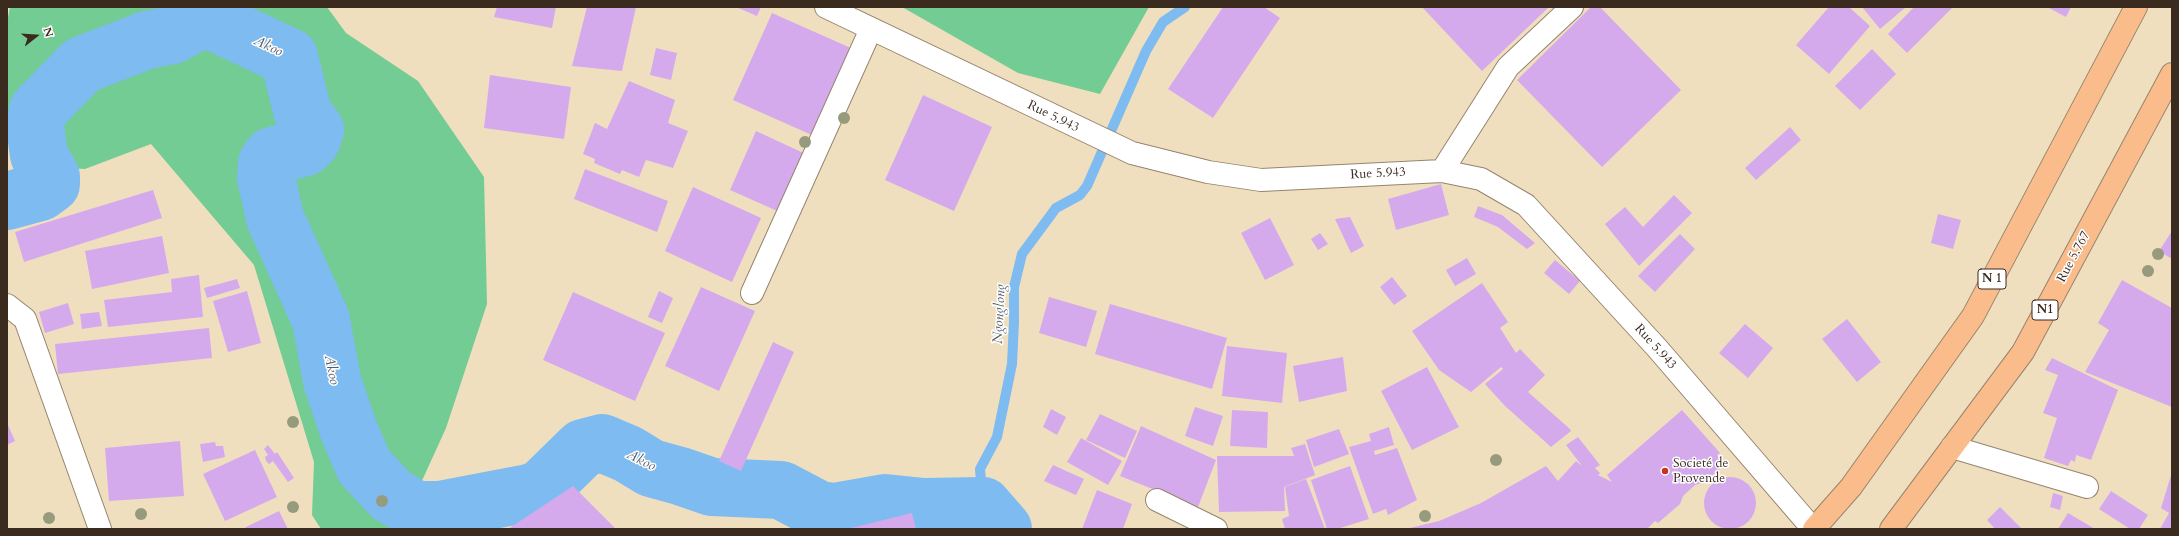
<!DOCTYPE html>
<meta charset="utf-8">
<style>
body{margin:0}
#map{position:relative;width:2179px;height:536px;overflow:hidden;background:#f0dfbf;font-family:Cardo,serif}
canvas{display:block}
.frame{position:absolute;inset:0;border:8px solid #3b2a1e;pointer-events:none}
.north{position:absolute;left:16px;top:16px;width:40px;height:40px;-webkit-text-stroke:3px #fff;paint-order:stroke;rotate:73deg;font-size:11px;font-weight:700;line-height:16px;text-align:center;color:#3b2a1e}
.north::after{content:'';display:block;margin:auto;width:14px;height:18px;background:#3b2a1e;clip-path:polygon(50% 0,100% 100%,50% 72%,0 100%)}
</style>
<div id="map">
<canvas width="2179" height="536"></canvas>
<div class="frame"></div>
<div class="north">N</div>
</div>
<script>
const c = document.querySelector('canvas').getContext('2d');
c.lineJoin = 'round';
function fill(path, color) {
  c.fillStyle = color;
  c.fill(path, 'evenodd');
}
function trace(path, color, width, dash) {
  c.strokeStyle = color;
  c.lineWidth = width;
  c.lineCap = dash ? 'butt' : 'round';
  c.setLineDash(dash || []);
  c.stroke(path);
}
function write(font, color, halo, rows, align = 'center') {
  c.font = font + ' Cardo,serif';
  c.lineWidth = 3;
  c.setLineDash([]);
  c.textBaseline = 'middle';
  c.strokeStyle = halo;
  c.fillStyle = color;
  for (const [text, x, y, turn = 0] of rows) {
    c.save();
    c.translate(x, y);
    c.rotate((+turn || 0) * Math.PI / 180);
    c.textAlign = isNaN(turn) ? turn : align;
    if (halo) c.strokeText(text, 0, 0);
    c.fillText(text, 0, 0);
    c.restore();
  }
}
const green = new Path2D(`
 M10 7H327L346 33 418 81 484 177 487 304 446 428 400 529H321L312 515 314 462 254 265 151 144 85 169 15 165 7 128V23Z
 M902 7H1149L1100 94 1018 73Z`);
const stream = new Path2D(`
 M983 506 980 469 997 437 1012 364 1014 322V287L1022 254 1056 208 1080 195 1087 186 1146 51 1163 22 1185 7`);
const river = new Path2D(`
 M7 201 40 192 51 184V177L39 155 35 127 38 110 82 65 147 40 172 35 201 19 210 20 289 57 303 114 315 130 311 141 305 147 272 156 267 163 266 178 275 218 321 320 332 381 348 428 364 466 391 495 416 510H440L529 493 541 489 583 448 602 443 628 454 651 468 680 476 712 487 781 490 819 510 834 512 885 503 924 507 983 506 1003 529`);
const building = new Path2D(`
 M497 7H556L552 28 494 17Z
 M587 7H636L622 71 572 66Z
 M736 7H761L757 16Z
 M1223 7H1264L1280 18 1213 118 1168 89Z
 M1422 7H1549L1482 71Z
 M1591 7H1600L1681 90 1602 167 1517 80Z
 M1829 7H1849L1870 26 1829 74 1796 45Z
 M1862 7H1906L1880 29Z
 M1914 7H1953L1907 53 1888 34Z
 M2047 7H2071L2066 17Z
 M772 13 853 49 814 136 733 100Z
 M656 48 677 53 671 80 650 75Z
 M1872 49 1896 74 1860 110 1835 86Z
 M490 75 571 87 564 139 484 128Z
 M629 81 675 100 668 123 688 131 673 168 646 160 639 177 622 170 620 174 594 163 595 159 583 154 595 123 607 129Z
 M923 95 992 127 954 211 885 180Z
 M1790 127 1801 140 1756 180 1745 168Z
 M756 131 810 156 784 214 730 190Z
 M585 169 668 201 657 232 574 199Z
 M1441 184 1449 215 1396 230 1388 199Z
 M693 187 761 218 732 282 665 251Z
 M153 190 162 218 24 262 15 232Z
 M1674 195 1692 213 1639 266 1605 224 1625 207 1643 227Z
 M1478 206 1502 215 1535 243 1527 249 1498 227 1474 217Z
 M1938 214 1961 220 1953 249 1931 243Z
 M1350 217 1364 246 1351 253 1335 219Z
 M1270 218 1294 265 1265 280 1241 233Z
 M2172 231V259L2159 251Z
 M1320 233 1328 244 1318 250 1311 239Z
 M1680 234 1695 249 1655 292 1638 276Z
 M162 236 169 273 92 289 85 251Z
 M1467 258 1476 274 1455 286 1446 270Z
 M1555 260 1580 281 1569 294 1544 273Z
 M199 275 203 317 108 327 104 300 172 292 171 279Z
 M1392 277 1407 296 1394 305 1380 287Z
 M237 279 240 288 207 298 204 288Z
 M2122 280 2172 308V407L2085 372 2109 330 2098 323Z
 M1482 283 1508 322 1500 328 1516 353 1520 349 1545 375 1528 392 1570 429 1571 431 1551 447 1505 406 1485 384 1503 369 1501 367 1471 392 1439 370 1412 331Z
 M701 287 755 311 719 391 665 366Z
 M247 291 261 343 228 352 213 301Z
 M659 291 673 298 662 323 648 317Z
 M573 292 665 333 635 401 543 360Z
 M1049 297 1097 311 1086 347 1039 333Z
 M68 303 74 324 45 333 39 312Z
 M1110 304 1227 338 1212 389 1095 354Z
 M99 312 102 326 82 329 80 314Z
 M1847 319 1881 362 1857 382 1822 339Z
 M1745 324 1773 348 1748 378 1719 353Z
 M209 328 212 358 58 374 55 344Z
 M773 342 794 352 741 471 719 461Z
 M1227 346 1287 353 1282 403 1222 396Z
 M1343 357 1347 391 1299 402 1293 366Z
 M2052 358 2118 390 2091 460 2076 455 2075 462 2071 460 2068 466 2044 458 2057 418 2043 413 2058 375 2045 370Z
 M1427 367 1459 427 1412 450 1381 391Z
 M1195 407 1223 416 1213 446 1185 436Z
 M1051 409 1066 417 1057 435 1043 427Z
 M1232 410 1268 412 1267 448 1230 446Z
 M1682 410 1720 453 1717 455 1725 464 1705 482 1695 485 1683 496 1680 504 1658 523 1655 521 1647 529H1406L1439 521 1481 503 1546 466 1558 481 1576 461 1582 466 1566 445 1578 437 1600 465 1595 468 1600 473 1598 475 1612 482 1607 475Z
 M1100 414 1137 431 1125 458 1086 440Z
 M7 423 15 441 7 445Z
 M1141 426 1216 460 1198 507 1120 476Z
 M1389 427 1394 445 1374 451 1375 455 1397 448 1417 500 1388 515 1386 509 1373 514 1349 447 1371 441 1369 434Z
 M1339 429 1349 454 1314 467 1306 440Z
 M1081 438 1122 461 1108 485 1067 462Z
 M180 441 184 496 109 501 105 448Z
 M215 442 216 446H223L225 457 203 462 200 444Z
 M1305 444 1315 475 1284 487 1285 511 1219 512 1217 456H1294L1291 448Z
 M268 445 275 454 277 452 294 478 288 482 273 461 269 464 266 461 265 457 268 455 264 449Z
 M255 450 277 497 225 521 203 474Z
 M1053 465 1084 479 1076 495 1044 481Z
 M1350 466 1369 519 1337 529H1327L1311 480Z
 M2172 472V529H2160L2169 513 2161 508Z
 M1704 503a26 26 0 1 1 52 0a26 26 0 1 1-52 0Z
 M1306 479 1325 529H1285L1282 519 1289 516 1285 487Z
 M573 486 615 528 508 529Z
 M1097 490 1132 504 1123 529H1082Z
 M2111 491 2148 515 2139 529H2130L2099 509Z
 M2053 493 2063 496 2060 510 2050 507Z
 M2000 507 2022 529H1995L1987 520Z
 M279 511 288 529H243L248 526Z
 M912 513 916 529H852L851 528Z
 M2068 513 2095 529H2058Z`);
const minor = new Path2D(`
 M826 7 1132 153 1208 172 1261 180 1442 171 1481 179 1526 205 1657 348 1813 529
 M1442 171 1508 67 1572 7
 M752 293 871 29
 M7 305 25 319 100 529
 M1952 447 2087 487
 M1157 500 1216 529`);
const trunk = new Path2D(`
 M1814 529 1851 487 1973 316 2136 7
 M1891 529 2023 352 2172 74`);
const trees = [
 [844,118],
 [805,142],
 [2158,254],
 [2148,271],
 [293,422],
 [1496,460],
 [382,501],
 [293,507],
 [141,514],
 [1425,516],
 [49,518]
];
const markers = [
 [1665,471,4,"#c8321e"]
];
const shields = [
 [1992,279,28],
 [2045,310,26]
];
const shieldNames = [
 ["N 1",1992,279],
 ["N1",2045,310]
];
const streetNames = [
 ["Rue 5.943",1053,117,26],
 ["Rue 5.943",1378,174,-3],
 ["Rue 5.767",2074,257,-62],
 ["Rue 5.943",1655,347,48]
];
const poiNames = [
 ["Societé de",1673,464],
 ["Provende",1673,479]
];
const waterNames = [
 ["Akoo",268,47,25],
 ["Ngonglong",1000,314,-87],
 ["Akoo",331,370,78],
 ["Akoo",641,461,27]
];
fill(green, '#72cc93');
trace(stream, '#7dbbf0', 10);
trace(river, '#7dbbf0', 58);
fill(building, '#d4aaed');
trace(minor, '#96846e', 24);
trace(trunk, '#96846e', 24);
trace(minor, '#fff', 22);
trace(trunk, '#f9bc8a', 22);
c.fillStyle = '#979b7d';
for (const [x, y] of trees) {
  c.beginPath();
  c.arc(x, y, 6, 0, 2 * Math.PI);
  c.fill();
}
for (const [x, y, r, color] of markers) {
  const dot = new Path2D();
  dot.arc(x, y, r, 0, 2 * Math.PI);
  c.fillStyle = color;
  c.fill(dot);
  trace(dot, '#fff', 1.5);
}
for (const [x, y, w] of shields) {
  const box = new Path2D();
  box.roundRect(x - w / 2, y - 10, w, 20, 3);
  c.fillStyle = '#fff';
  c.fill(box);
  trace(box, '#3b2a1e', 1);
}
write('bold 12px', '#3b2a1e', null, shieldNames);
write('13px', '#3b2a1e', '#fff', streetNames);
write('13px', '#3b2a1e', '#fff', poiNames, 'left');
write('italic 14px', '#525d68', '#fff', waterNames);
</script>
